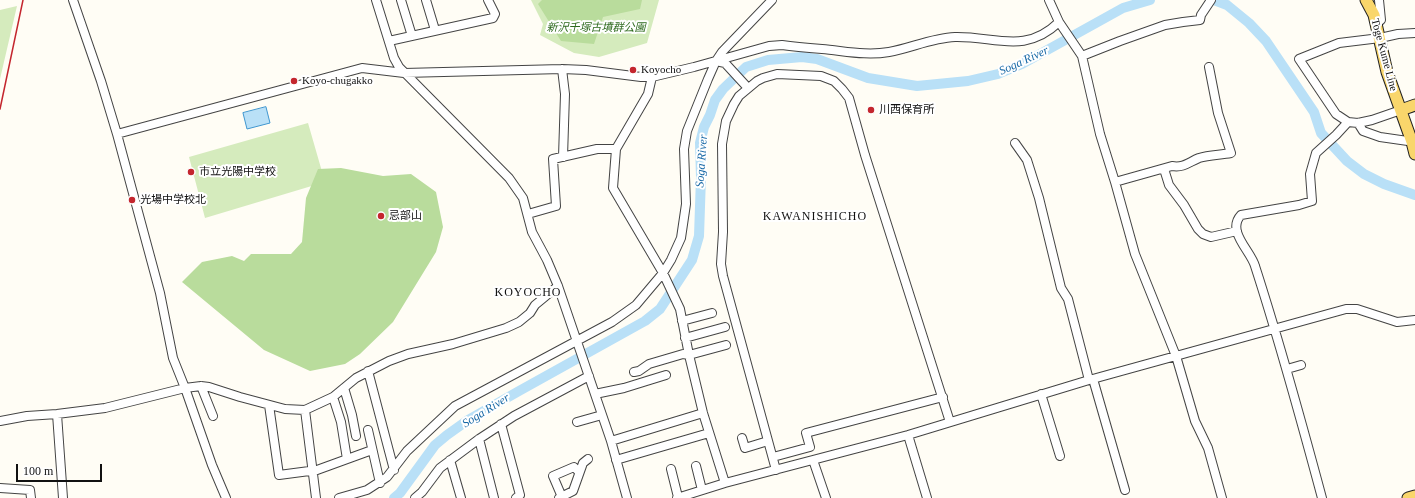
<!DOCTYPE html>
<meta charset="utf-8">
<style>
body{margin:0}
#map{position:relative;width:1415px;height:498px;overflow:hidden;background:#fffdf5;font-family:"Times New Roman",serif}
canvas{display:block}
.scale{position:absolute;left:16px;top:464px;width:86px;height:18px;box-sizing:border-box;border:2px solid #111;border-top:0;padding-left:5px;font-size:12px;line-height:14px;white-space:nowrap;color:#111;-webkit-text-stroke:3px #fff;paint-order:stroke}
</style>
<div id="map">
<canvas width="1415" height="498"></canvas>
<div class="scale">100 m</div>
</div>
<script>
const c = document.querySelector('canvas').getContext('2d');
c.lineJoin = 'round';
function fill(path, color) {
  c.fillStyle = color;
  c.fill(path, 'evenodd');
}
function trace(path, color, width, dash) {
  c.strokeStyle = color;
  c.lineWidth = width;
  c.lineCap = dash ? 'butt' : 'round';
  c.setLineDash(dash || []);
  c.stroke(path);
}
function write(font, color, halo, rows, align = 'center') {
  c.font = font + ' "Times New Roman","Noto Sans JP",serif';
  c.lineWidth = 4;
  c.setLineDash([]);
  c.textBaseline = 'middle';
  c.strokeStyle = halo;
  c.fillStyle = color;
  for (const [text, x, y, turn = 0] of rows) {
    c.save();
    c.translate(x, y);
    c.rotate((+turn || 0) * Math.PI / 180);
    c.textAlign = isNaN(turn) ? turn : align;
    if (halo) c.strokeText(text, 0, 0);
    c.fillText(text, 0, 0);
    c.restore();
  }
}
const green = new Path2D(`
 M531 0H659L647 43 599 57 574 53 540 35 543 24Z
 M17 6 0 79V10Z
 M308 123 325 182 205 218 189 157Z`);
const forest = new Path2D(`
 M542 0H642L640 9 603 17 594 44 561 41 538 4Z
 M341 168 383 176 411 174 436 192 443 227 436 252 393 322 360 354 345 364 310 371 264 350 182 282 202 262 232 256 244 261 251 254H291L302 242 306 198 318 169Z`);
const water = new Path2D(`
 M266 107 270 123 247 129 243 113Z`);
const river = new Path2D(`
 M1214 0 1227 5 1249 23 1266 41 1314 112 1321 133 1347 161 1364 174 1384 184 1415 195
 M394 498 400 493 435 445 447 435 468 420 519 391 645 321 660 309 692 260 699 236 701 177 700 143 704 127 710 115 715 100 723 89 746 67 768 60 802 57 817 59 868 78 917 86 968 81 998 74 1022 64 1123 8 1150 0`);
const minor = new Path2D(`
 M73 0 101 81 117 134 160 293 173 358 185 388 212 465 226 498
 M376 0 394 58 399 67 509 178 523 198 532 232 547 260 558 286 611 441 627 498
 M401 0 412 36
 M426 0 435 30
 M1049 0 1059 22 1082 56 1100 134 1115 182 1135 254 1176 356 1195 421 1208 448 1222 498
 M1376 24 1381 20 1379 0
 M389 41 493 18 495 14 488 0
 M1082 56 1120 41 1165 25 1183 22 1200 20 1201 15 1211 0
 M716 61 725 63 748 88
 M562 69 565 94 563 157
 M652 77 648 94 616 149 613 188 663 273 680 309 689 355 703 413 725 483
 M1401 110 1372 120 1358 123 1348 122 1336 114 1299 59 1339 43 1380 38 1398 34 1415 33
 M1358 123 1363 131 1380 137 1415 142
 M117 134 362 68 404 73 562 69 586 70 641 77H652L694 67 769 46 782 45C796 47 809 48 822 49 845 51 866 56 889 52 911 48 932 38 955 37 995 36 1025 55 1059 22
 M1015 143 1027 160 1039 198 1061 288 1068 299 1089 380
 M1164 169 1169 185 1184 205 1198 229 1203 234 1211 237 1237 231
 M1115 182 1172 166C1184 168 1189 162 1199 158 1209 155 1220 155 1231 153L1218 113 1209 67
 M528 214 556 206 553 159 597 149H616
 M682 321 712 313
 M685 338 725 327
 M1287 369 1301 365
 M368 371 394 470
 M634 372 639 371 649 364 683 354 689 355 726 345
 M1093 379 1125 490
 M201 386 213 416
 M344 388 352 415 356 436
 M595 394 624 388 666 375
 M1041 394 1060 456
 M333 397 341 422 347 459
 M269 405 279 475 317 470 372 450
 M305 410 316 498
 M57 414 63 498
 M0 421 27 416 57 414 105 408 185 388 201 386 209 387 240 397 285 409 305 410 333 397 356 378 389 361 408 354 453 344 506 328 519 322 530 313 535 305 558 286
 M577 422 602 415
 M501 424 520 495 516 498
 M368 430 380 483
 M908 435 927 498
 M742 438 745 448 768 441
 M479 439 494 498
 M611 441 703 413
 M773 457 810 447 806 433 943 397
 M450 460 461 498
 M616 460 709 433
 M813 460 826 498
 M696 466 702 490
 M671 469 678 497
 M776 470 723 276 721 264 723 232 722 144 726 121 734 104 739 96 757 81 763 78 777 74 821 76 834 81 842 89 849 98 865 155 950 422
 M0 488 30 490 31 498
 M562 497 553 476 574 467 579 472
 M339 498 367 490 387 477 407 451 455 406 612 322 636 305 663 273 671 260 681 238 686 204 684 149 687 131 708 79 716 61 722 52 772 0
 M415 498 422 492 440 468 479 439 514 416 589 376
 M559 498 573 491 583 463 588 459
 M677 498 725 483 908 435 1089 380 1346 309H1357L1397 322 1415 320
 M1322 498C1301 420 1280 343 1255 266 1251 251 1226 231 1241 215L1299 205 1312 201 1310 174 1316 153 1336 135 1348 122`);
const major = new Path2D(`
 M1366 0 1374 15 1387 72 1412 142 1415 154
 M1401 110 1415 105
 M1408 498 1415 496`);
const rail = new Path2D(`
 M0 109 23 0`);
const markers = [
 [633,70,4,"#c4262e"],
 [294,81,4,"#c4262e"],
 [871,110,4,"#c4262e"],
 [191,172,4,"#c4262e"],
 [132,200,4,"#c4262e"],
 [381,216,4,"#c4262e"]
];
const parkNames = [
 ["新沢千塚古墳群公園",596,28]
];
const streetNames = [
 ["Toge Kume Line",1384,55,75]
];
const poiNames = [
 ["Koyocho",641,70],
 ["Koyo-chugakko",302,81],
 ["川西保育所",879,110],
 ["市立光陽中学校",199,172],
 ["光場中学校北",140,200],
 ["忌部山",389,216]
];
const waterNames = [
 ["Soga River",1024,61,-25],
 ["Soga River",702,161,-86],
 ["Soga River",486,411,-32]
];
const neighbourhoodNames = [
 ["KAWANISHICHO",815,217],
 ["KOYOCHO",528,293]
];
fill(green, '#d5ebbd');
fill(forest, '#b9dc9c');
fill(water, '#b9e0f7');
trace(water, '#3f96cf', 1);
trace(river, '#b9e0f7', 10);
trace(minor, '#444', 10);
trace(major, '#222', 13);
trace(minor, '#fff', 8);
trace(major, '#f9d66b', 11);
trace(rail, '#c4262e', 1.5);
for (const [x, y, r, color] of markers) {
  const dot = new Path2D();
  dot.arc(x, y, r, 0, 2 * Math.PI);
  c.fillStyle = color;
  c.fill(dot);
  trace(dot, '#fff', 1.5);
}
write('italic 11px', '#2f6b1f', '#fff', parkNames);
write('11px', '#111', '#fff', streetNames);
write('11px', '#111', '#fff', poiNames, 'left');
write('italic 12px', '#1768a6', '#fff', waterNames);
c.letterSpacing = '1px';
write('12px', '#111', '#fff', neighbourhoodNames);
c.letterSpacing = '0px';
</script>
